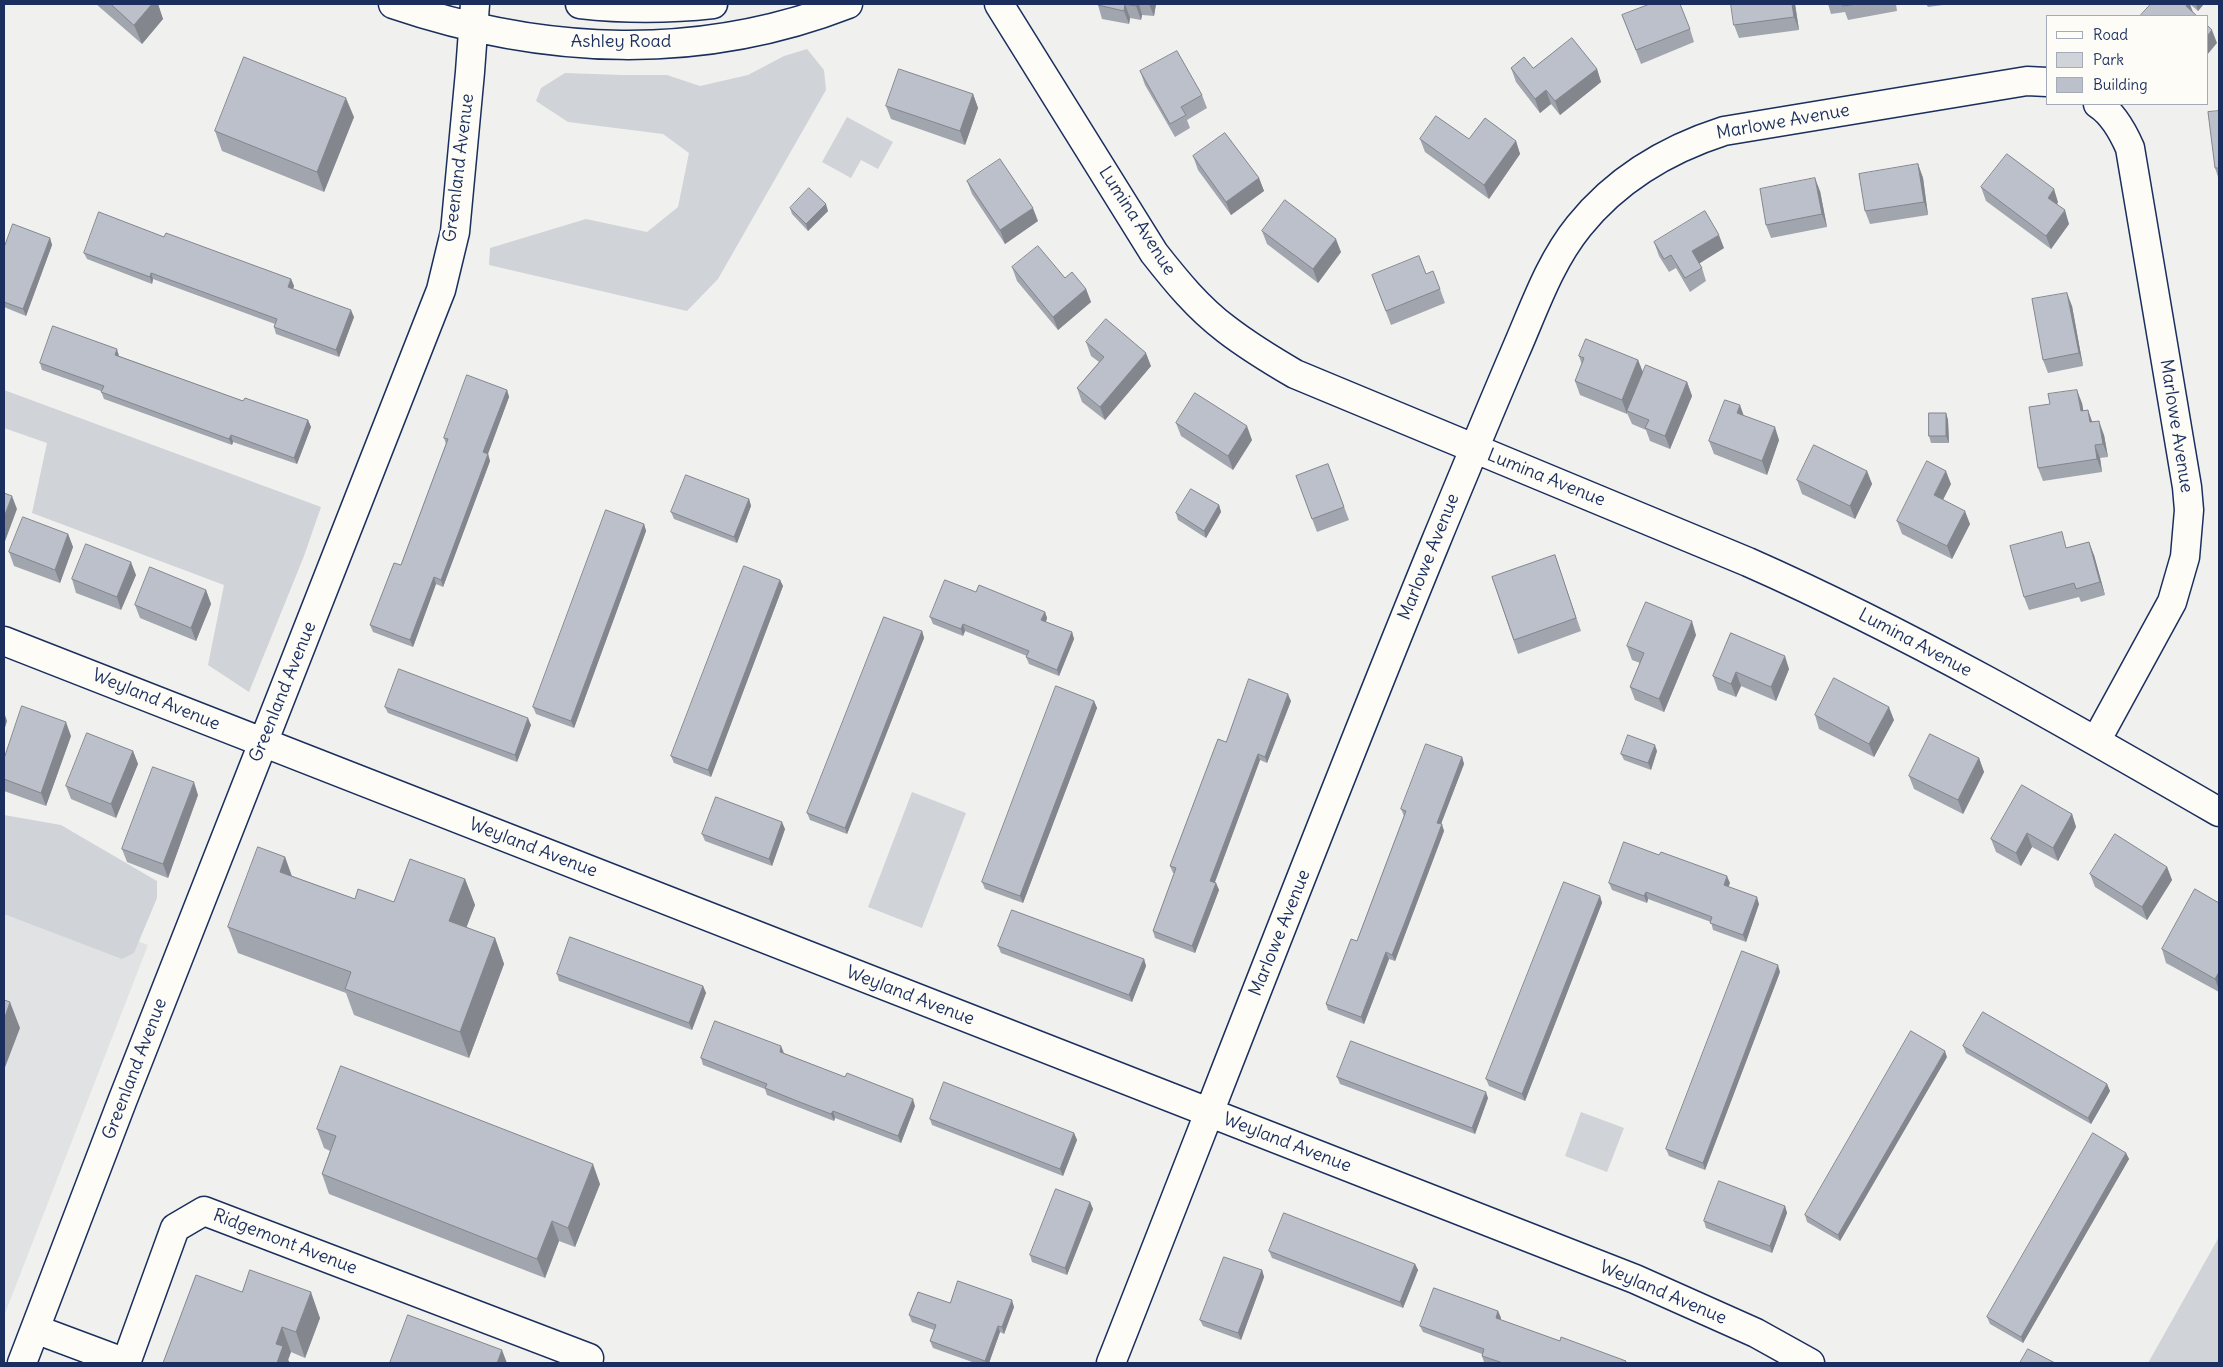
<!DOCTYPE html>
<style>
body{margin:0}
#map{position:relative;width:2223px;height:1367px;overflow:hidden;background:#f0f0ee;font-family:Delius,sans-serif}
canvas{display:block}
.frame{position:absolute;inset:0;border:5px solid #1b2f5e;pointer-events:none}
.legend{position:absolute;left:2046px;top:15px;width:162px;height:90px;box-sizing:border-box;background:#fdfcf7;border:1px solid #a3aaba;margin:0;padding:6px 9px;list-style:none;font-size:15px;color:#1b2f5e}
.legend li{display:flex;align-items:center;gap:10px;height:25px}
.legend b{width:25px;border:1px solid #a3aaba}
</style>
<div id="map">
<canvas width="2223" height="1367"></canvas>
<div class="frame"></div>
<ul class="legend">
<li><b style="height:6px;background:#fdfcf7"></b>Road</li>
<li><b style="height:14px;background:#d0d3d8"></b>Park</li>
<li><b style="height:14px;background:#bbc0ca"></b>Building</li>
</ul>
</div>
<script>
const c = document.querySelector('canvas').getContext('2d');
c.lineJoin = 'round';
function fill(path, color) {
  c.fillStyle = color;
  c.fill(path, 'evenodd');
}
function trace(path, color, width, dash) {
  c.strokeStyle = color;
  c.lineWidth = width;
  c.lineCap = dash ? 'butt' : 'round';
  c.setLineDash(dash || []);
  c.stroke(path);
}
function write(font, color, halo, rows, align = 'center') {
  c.font = font + ' Delius,sans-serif';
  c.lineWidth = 5;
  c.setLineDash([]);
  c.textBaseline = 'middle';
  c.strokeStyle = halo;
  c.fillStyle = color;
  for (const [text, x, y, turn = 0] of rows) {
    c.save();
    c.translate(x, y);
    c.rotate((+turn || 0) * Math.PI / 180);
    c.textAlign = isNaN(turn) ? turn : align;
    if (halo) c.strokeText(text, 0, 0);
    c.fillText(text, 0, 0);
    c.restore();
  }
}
const built = new Path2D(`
 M4 890 148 945 4 1316Z`);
const green = new Path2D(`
 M807 49 824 70 826 90 718 279 687 311 489 265 490 248 586 219 647 232 678 207 689 153 663 134 568 122 536 101 541 88 565 73 622 75H667L700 86 748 75 784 56Z
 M847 117 893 142 878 169 861 160 851 178 822 162Z
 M4 390 321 507 304 556 249 692 208 665 224 585 32 513 47 443 4 428Z
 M912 792 966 813 922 928 868 907Z
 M4 815 61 825 157 881V898L134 953 122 959 4 914Z
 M1581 1112 1624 1128 1607 1172 1565 1156Z
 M2219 1237V1363H2148Z`);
const minor = new Path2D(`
 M393 4C543 55 699 62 848 4
 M580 4C624 9 668 9 713 4
 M999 4 1154 253C1176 281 1198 308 1226 329 1248 346 1271 360 1295 374L1748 562C1911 634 2065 723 2219 812
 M4 641 1635 1279 1756 1333 1810 1363
 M2096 741 2172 602 2185 557 2189 510 2187 487 2130 148C2123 132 2112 113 2098 104
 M35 1329 126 1363 175 1228 204 1211 589 1358 587 1363
 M22 1363 123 1099 441 290 455 232 470 72 475 4
 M1111 1363C1219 1089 1324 814 1436 541 1462 478 1488 415 1515 352 1534 309 1549 263 1579 226 1616 180 1668 149 1724 131L2027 81 2047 82`);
const wall = new Path2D(`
 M96 4H158L163 19 142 44Z
 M1098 4H1156L1154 16 1142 15 1141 20 1130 18 1129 24 1102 19 1098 5Z
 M1795 4 1799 30 1739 38 1734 25Z
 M1828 4H1896L1897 11 1848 20 1845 12 1831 14Z
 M1926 4H1951L1928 7Z
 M2151 4H2204L2198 11 2191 5Z
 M1622 15 1690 29 1694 42 1641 64Z
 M1511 68 1597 69 1601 82 1560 115 1551 104 1540 113 1516 82Z
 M1140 71 1202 95 1207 108 1187 120 1190 128 1175 137 1145 85Z
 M973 94 978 108 965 145 891 119 886 106Z
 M2219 111V180L2215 168Z
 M354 117 324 192 222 151 215 131Z
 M1420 139 1516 141 1520 154 1489 199 1425 152Z
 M1193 156 1259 178 1264 191 1231 215 1198 170Z
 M1918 164 1923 178 1928 215 1870 224 1865 211Z
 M967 181 1038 221 1005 244 972 194Z
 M1981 187 2058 202 2057 205 2069 224 2051 249 1986 201Z
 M1820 191 1827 227 1771 238 1766 225Z
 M790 208 828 211 808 231 792 214Z
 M1262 231 1341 252 1318 283 1267 244Z
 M164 237 291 279 294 286 293 289 354 317 339 357 276 334 274 327 275 324 153 279 152 284 87 259 84 253Z
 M50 238 52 245 26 316 4 307V248Z
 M1654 242 1724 248 1699 263 1702 268 1706 281 1690 292 1676 268 1669 272 1659 256Z
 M1012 267 1065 278 1086 289 1091 302 1058 330 1017 281Z
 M1426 274 1440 289 1445 303 1391 325 1372 275Z
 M2072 306 2083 366 2048 373 2043 360Z
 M1086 342 1151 366 1105 420 1082 402 1077 388 1099 362 1091 356Z
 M119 356 243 401 308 420 311 427 297 464 233 442 232 445 104 399 101 391 42 370 40 363Z
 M1579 356 1638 360 1643 372 1687 382 1692 396 1670 449 1650 441 1646 430 1632 424 1627 413V414L1580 395 1575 381 1582 365Z
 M507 390 509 397 488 454 490 461 443 587 436 584 413 647 373 632 370 625 401 565 446 444 444 438Z
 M2082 403 2083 411 2088 410 2092 422 2104 435 2108 457 2100 458 2102 472 2043 481 2038 468Z
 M1946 413 1948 420 1949 443H1931L1929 436Z
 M1743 415 1779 440 1767 475 1714 454 1709 441Z
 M1176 423 1252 440 1233 470 1181 436Z
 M1328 464 1349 520 1317 532 1296 476Z
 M1867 471 1872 484 1855 519 1802 494 1797 480Z
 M1951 484 1943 500 1970 524 1952 559 1902 534 1897 521Z
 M749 499 751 506 737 543 674 519 671 512Z
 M1219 505 1221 512 1206 538 1178 520 1176 513Z
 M644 524 646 531 574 728 536 714 533 707Z
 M68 534 73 547 60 583 14 566 9 552Z
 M2067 548 2094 555 2105 595 2081 602 2079 597 2029 610 2024 597Z
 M1555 555 1581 631 1518 654 1492 577Z
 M136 575 121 610 76 593 72 579Z
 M780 580 783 586 711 777 674 763 671 756Z
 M206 590 211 604 196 641 140 618 135 605Z
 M976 592 1045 612 1047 618 1046 622 1072 632 1074 639 1059 676 1029 664 1026 657 1027 656 965 631 963 636 933 624 930 617Z
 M922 631 924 638 847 834 810 820 807 813Z
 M1731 633 1789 669 1776 701 1741 686 1736 697 1718 690 1713 676Z
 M1696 635 1664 712 1635 700 1630 687 1640 663 1632 660 1627 646Z
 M1094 701 1097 708 1023 903 985 889 982 882Z
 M1291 701 1267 763 1260 760 1215 882 1216 883 1219 890 1195 953 1155 938 1153 931 1175 873H1173L1170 866 1226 742Z
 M385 707 531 725 517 762 388 713Z
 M1815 715 1894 720 1874 757 1819 729Z
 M71 736 46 806 4 791V759Z
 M133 751 138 764 116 818 71 799 66 786Z
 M1657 751 1651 770 1624 760 1621 754Z
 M1462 757 1464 764 1441 824 1444 831 1395 961 1389 959 1364 1024 1328 1010 1326 1004 1357 941 1404 816 1401 809Z
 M1979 758 1984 772 1963 814 1914 789 1909 776Z
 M198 795 168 878 127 862 122 849Z
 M2072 814 2076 827 2058 861 2032 847 2021 866 1996 852 1991 839Z
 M785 829 772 866 705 841 702 834Z
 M285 857 292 876 355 899 394 902 465 879 475 905 466 927 495 938 504 964 469 1058 354 1015 346 993 238 953 228 927Z
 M2167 867 2172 880 2147 920 2095 887 2090 874Z
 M1609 883H1730L1728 887 1759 904 1746 942 1713 930 1711 922 1648 899 1647 903 1612 890Z
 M1600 896 1602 903 1525 1101 1489 1086 1486 1079Z
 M2219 903V992L2166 963 2162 949Z
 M998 946 1144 959 1146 966 1132 1002 1001 953Z
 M1780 972 1705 1170 1669 1156 1666 1149Z
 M557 974 703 986 706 993 692 1030 559 981Z
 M1963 1046 2107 1084 2110 1091 2091 1124 1966 1053Z
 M784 1053 915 1106 901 1143 835 1118 834 1121 767 1095 765 1089 703 1065 701 1058Z
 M1947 1057 1840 1241 1807 1222 1805 1215Z
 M1337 1077 1488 1098 1475 1134 1340 1084Z
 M930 1119 1074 1133 1077 1140 1063 1176 932 1125Z
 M317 1129 600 1184 575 1247 559 1241 545 1278 329 1194 322 1174 330 1151 324 1148Z
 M2126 1153 2129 1159 2023 1343 1990 1324 1987 1317Z
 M1090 1202 1093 1209 1067 1275 1032 1262 1030 1255Z
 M1785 1206 1787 1213 1772 1253 1706 1228 1704 1221Z
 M1269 1251 1415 1264 1418 1270 1403 1308 1272 1258Z
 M1262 1270 1264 1277 1241 1340 1203 1326 1200 1320Z
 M242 1292 320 1318 305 1358 291 1352 288 1360 290 1363H163Z
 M950 1303 1014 1307 1004 1334 1000 1332 989 1363H975L933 1348 930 1341 934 1330 912 1322 909 1315Z
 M1498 1311 1501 1318 1500 1320 1560 1341 1626 1363H1487L1484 1362 1482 1356V1354L1423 1332 1420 1326Z`);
const shadedWall = new Path2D(`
 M152 4H158L163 19 142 44 134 25Z
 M1125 4 1130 18 1129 24 1124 11Z
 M1137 4H1139L1142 15 1141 20 1136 6Z
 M1149 4H1156L1154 16Z
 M1792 4H1795L1799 30 1794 17Z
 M2187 4H2190L2194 15 2186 6Z
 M2196 4H2204L2198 11Z
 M2212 30 2217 43 2207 55V36Z
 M1597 69 1601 82 1560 115 1555 101Z
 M1546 90 1551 104 1540 113 1535 99Z
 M973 94 978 108 965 145 960 131Z
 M346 98 354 117 324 192 317 172Z
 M1516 141 1520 154 1489 199 1484 185Z
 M1918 164 1923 178 1928 215 1924 202Z
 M1259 178 1264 191 1231 215 1226 202Z
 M1815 178 1820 191 1827 227 1822 214Z
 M2054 189 2058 202 2052 211 2048 198Z
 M826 204 828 211 808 231 806 224Z
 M1033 208 1038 221 1005 244 1000 230Z
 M2065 210 2069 224 2051 249 2046 236Z
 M1719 235 1724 248 1697 265 1692 251Z
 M50 238 52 245 26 316 23 309Z
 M1336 239 1341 252 1318 283 1313 269Z
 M151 273 153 279 152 284 150 277Z
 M291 279 294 286 291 294 288 287Z
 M1086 289 1091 302 1058 330 1053 317Z
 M2067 293 2072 306 2083 366 2079 353Z
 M351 310 354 317 339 357 336 350Z
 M117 349 119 356 117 361 115 355Z
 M1146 353 1151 366 1105 420 1100 407Z
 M1638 360 1643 373 1627 411V414L1622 400Z
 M1687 382 1692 396 1670 449 1665 436Z
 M507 390 509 397 486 459 483 452Z
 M2077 390 2082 403 2086 425 2081 411Z
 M1740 405 1745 419 1737 413Z
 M2088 410 2093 424 2090 422Z
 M1946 413 1948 420 1949 443 1946 436Z
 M308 420 311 427 297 464 294 458Z
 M2099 421 2104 435 2108 457 2103 444Z
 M1247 426 1252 440 1233 470 1228 456Z
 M1775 427 1779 440 1767 475 1762 461Z
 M231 435 233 442 232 445 229 439Z
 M2095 445 2100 458 2102 472 2097 459Z
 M488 454 490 461 443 587 441 580Z
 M1867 471 1872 484 1855 519 1850 506Z
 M1946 471 1951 484 1938 509 1934 495Z
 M12 496 17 509 4 544V517Z
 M749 499 751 506 737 543 734 537Z
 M1219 505 1221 512 1206 538 1204 531Z
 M1965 511 1970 524 1952 559 1947 546Z
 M644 524 646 531 574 728 571 721Z
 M68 534 73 547 60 583 55 570Z
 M2089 542 2094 555 2105 595 2100 582Z
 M131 562 136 575 121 610 117 597Z
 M434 577 436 584 413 647 410 640Z
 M780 580 783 586 711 777 708 770Z
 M206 590 211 604 196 641 191 628Z
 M1045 612 1047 618 1044 627 1041 620Z
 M1692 621 1696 635 1664 712 1659 699Z
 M963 624 965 631 963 636 961 629Z
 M922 631 924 638 847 834 845 828Z
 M1072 632 1074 639 1059 676 1057 670Z
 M1785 656 1789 669 1776 701 1771 687Z
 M1736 672 1741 686 1736 697 1731 684Z
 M1288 694 1291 701 1267 763 1265 757Z
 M1094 701 1097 708 1023 903 1020 896Z
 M1889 707 1894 720 1874 757 1869 744Z
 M4 712 7 721 4 731Z
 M528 718 531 725 517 762 515 755Z
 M66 722 71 736 46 806 41 793Z
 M1655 745 1657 751 1651 770 1648 763Z
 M133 751 138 764 116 818 111 804Z
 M1258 754 1260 760 1213 887 1210 881Z
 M1462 757 1464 764 1439 829 1437 823Z
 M1979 758 1984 772 1963 814 1958 800Z
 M194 782 198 795 168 878 163 864Z
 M2072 814 2076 827 2058 861 2053 848Z
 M782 822 785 829 772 866 769 859Z
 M1442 824 1444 831 1395 961 1392 955Z
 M2027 833 2032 847 2021 866 2016 853Z
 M285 857 294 883 280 872Z
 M2167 867 2172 880 2147 920 2142 907Z
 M1727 876 1730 883 1726 892 1724 885Z
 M465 879 475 905 459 947 449 921Z
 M1216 883 1219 890 1195 953 1192 946Z
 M1646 892 1648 899 1647 903 1644 896Z
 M1600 896 1602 903 1525 1101 1522 1094Z
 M1757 897 1759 904 1746 942 1743 935Z
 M495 938 504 964 469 1058 460 1032Z
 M1386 952 1389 959 1364 1024 1361 1017Z
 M1144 959 1146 966 1132 1002 1129 995Z
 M1778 965 1780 972 1705 1170 1703 1163Z
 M2219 972V990L2215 979Z
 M703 986 706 993 692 1030 689 1023Z
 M10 1002 20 1028 4 1070V1020Z
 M781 1046 784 1053 780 1052Z
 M1945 1051 1947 1057 1840 1241 1838 1235Z
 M2107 1084 2110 1091 2091 1124 2088 1118Z
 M1486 1092 1488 1098 1475 1134 1472 1128Z
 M913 1099 915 1106 901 1143 898 1136Z
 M833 1111 835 1118 834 1121 831 1114Z
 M1074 1133 1077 1140 1063 1176 1060 1169Z
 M2126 1153 2129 1159 2023 1343 2021 1337Z
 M593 1164 600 1184 575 1247 568 1228Z
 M1090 1202 1093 1209 1067 1275 1065 1268Z
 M1785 1206 1787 1213 1772 1253 1770 1246Z
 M552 1221 559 1241 545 1278 537 1259Z
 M1415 1264 1418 1270 1403 1308 1400 1302Z
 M1262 1270 1264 1277 1241 1340 1238 1333Z
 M311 1292 320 1318 305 1358 296 1332Z
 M1012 1300 1014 1307 1004 1334 1002 1327Z
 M1498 1311 1501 1318 1498 1325 1496 1318Z
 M998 1326 1000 1332 989 1363H986L985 1361Z
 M282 1327 291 1352 288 1360 290 1363H277L276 1344Z
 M502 1350 507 1363H497Z`);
const building = new Path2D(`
 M111 4H152L134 25Z
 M1098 4H1137L1136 6 1125 4 1124 11 1098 5Z
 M1650 4H1680L1690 29 1636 50 1622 15Z
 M1731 4H1792L1794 17 1734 25Z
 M1842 4H1857L1843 6Z
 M2151 4H2187L2186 6 2197 16H2140Z
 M2207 25 2212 30 2207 36Z
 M1572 38 1597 69 1555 101 1546 90 1535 99 1511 68 1524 57 1533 68Z
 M1177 51 1202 95 1181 107 1186 115 1170 124 1140 71Z
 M244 57 346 98 317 172 215 131Z
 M899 69 973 94 960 131 886 106Z
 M2219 111V168H2215L2208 112Z
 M1436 116 1469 139 1485 118 1516 141 1484 185 1420 139Z
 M1225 133 1259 178 1226 202 1193 156Z
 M2007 154 2054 189 2048 198 2065 210 2046 236 1981 187Z
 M1000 159 1033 208 1000 230 967 181Z
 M1918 164 1924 202 1865 211 1859 174Z
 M1815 178 1822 214 1766 225 1760 189Z
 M809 188 826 204 806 224 790 208Z
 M1285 200 1336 239 1313 269 1262 231Z
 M1705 211 1719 235 1692 251 1702 268 1685 278 1671 255 1664 259 1654 242Z
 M99 212 164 237 166 233 291 279 288 287 351 310 336 350 274 327 277 319 151 273 150 277 84 253Z
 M13 224 50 238 23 309 4 302V248Z
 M1038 246 1065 278 1072 272 1086 289 1053 317 1012 267Z
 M1419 256 1426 274 1433 271 1440 289 1386 311 1372 275Z
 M2067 293 2079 353 2043 360 2032 299Z
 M1106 319 1146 353 1100 407 1077 388 1104 357 1086 342Z
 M53 326 117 349 115 355 243 401 245 398 308 420 294 458 231 435 229 439 101 392 104 386 40 363Z
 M1586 339 1638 360 1622 400 1575 381 1584 358 1579 356Z
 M1646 365 1687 382 1665 436 1645 428 1649 420 1627 411Z
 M467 375 507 390 483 452 488 454 441 580 434 577 410 640 370 625 394 563 401 565 448 439 444 438Z
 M2077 390 2081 411 2088 410 2090 422 2099 421 2103 444 2095 445 2097 459 2038 468 2029 407 2050 404 2048 394Z
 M1195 393 1247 426 1228 456 1176 423Z
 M1725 400 1740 405 1737 413 1775 427 1762 461 1709 441Z
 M1929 413H1946V436H1929Z
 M1814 445 1867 471 1850 506 1797 480Z
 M1927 461 1946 471 1934 495 1965 511 1947 546 1897 521Z
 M1328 464 1344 507 1312 519 1296 476Z
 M686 475 749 499 734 537 671 512Z
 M1191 489 1219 505 1204 531 1176 513Z
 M4 493 12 496 4 517Z
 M606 510 644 524 571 721 533 707Z
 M23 517 68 534 55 570 9 552Z
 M2062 532 2066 548 2089 542 2100 582 2076 589 2074 583 2024 597 2010 546Z
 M86 544 131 562 117 597 72 579Z
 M1555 555 1576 618 1514 640 1492 577Z
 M744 566 780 580 708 770 671 756Z
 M150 567 206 590 191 628 135 605Z
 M945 580 976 592 979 585 1045 612 1041 620 1072 632 1057 670 1026 657 1029 651 963 624 961 629 930 617Z
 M1646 602 1692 621 1659 699 1630 687 1644 653 1627 646Z
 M884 617 922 631 845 828 807 813Z
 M1731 633 1785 656 1771 687 1736 672 1731 684 1713 676Z
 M399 669 528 718 515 755 385 707Z
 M1834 678 1889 707 1869 744 1815 715Z
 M1249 679 1288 694 1265 757 1258 754 1210 881 1216 883 1192 946 1153 931 1176 868 1170 866 1218 739 1226 742Z
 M1056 686 1094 701 1020 896 982 882Z
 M22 706 66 722 41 793 4 779V759Z
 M87 733 133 751 111 804 66 786Z
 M1930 734 1979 758 1958 800 1909 776Z
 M1628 735 1655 745 1648 763 1621 754Z
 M1426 744 1462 757 1437 823 1442 824 1405 922 1392 955 1386 952 1361 1017 1326 1004 1351 939 1357 941 1406 811 1401 809Z
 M153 767 194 782 163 864 122 849Z
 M2022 785 2072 814 2053 848 2027 833 2016 853 1991 839Z
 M716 797 782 822 769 859 702 834Z
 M2115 834 2167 867 2142 907 2090 874Z
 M1624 842 1659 855 1661 852 1727 876 1724 885 1757 897 1743 935 1710 923 1712 917 1646 892 1644 896 1609 883Z
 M258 847 285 857 280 872 355 899 358 889 394 902 410 859 465 879 449 921 495 938 460 1032 345 989 351 972 228 927Z
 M1564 882 1600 896 1522 1094 1486 1079Z
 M2195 889 2219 903V972L2215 979 2162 949Z
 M1012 910 1144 959 1129 995 998 946Z
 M570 937 703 986 689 1023 557 974Z
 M1742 951 1778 965 1703 1163 1666 1149Z
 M4 1000 10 1002 4 1020Z
 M1983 1012 2107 1084 2088 1118 1963 1046Z
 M715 1021 781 1046 780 1052 845 1077 847 1073 913 1099 898 1136 833 1111 831 1114 797 1101 765 1088 767 1084 701 1058Z
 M1911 1031 1945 1051 1838 1235 1805 1215Z
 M1351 1041 1486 1092 1472 1128 1337 1077Z
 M341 1066 593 1164 568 1228 552 1221 537 1259 322 1174 336 1136 317 1129Z
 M944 1082 1074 1133 1060 1169 930 1119Z
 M2093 1133 2126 1153 2021 1337 1987 1317Z
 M1719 1181 1785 1206 1770 1246 1704 1221Z
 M1056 1189 1090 1202 1065 1268 1030 1255Z
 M1284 1213 1415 1264 1400 1302 1269 1251Z
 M1224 1257 1262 1270 1238 1333 1200 1320Z
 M250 1270 311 1292 296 1332 282 1327 276 1344 283 1346 277 1363H163L196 1275 242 1292Z
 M958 1281 1012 1300 1002 1327 998 1326 985 1361 930 1341 936 1325 909 1315 918 1292 950 1303Z
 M1434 1288 1498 1311 1496 1318 1560 1341 1561 1337 1626 1361 1625 1363H1503L1482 1356 1484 1349 1420 1326Z
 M408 1315 502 1350 497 1363H390Z
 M2028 1349 2055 1363H2020Z`);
const streetNames = [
 ["Ashley Road",621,42],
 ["Marlowe Avenue",1783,122,-10],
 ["Greenland Avenue",459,168,-83],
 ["Lumina Avenue",1137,221,57],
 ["Marlowe Avenue",2176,426,81],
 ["Lumina Avenue",1546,478,22],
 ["Marlowe Avenue",1429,557,-68],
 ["Lumina Avenue",1915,643,28],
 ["Greenland Avenue",283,692,-68],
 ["Weyland Avenue",156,700,22],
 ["Weyland Avenue",533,848,21],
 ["Marlowe Avenue",1280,933,-68],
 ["Weyland Avenue",910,996,21],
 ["Greenland Avenue",135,1069,-69],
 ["Weyland Avenue",1287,1143,21],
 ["Ridgemont Avenue",285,1242,21],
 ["Weyland Avenue",1663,1293,23]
];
fill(built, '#e0e2e3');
fill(green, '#d0d3d8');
trace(minor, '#1b2f5e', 31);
trace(minor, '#fdfcf7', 28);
fill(wall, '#a1a5ae');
fill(shadedWall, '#83868d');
fill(building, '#bbc0ca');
trace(building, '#83868d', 1);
write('18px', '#1b2f5e', '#fdfcf7', streetNames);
</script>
